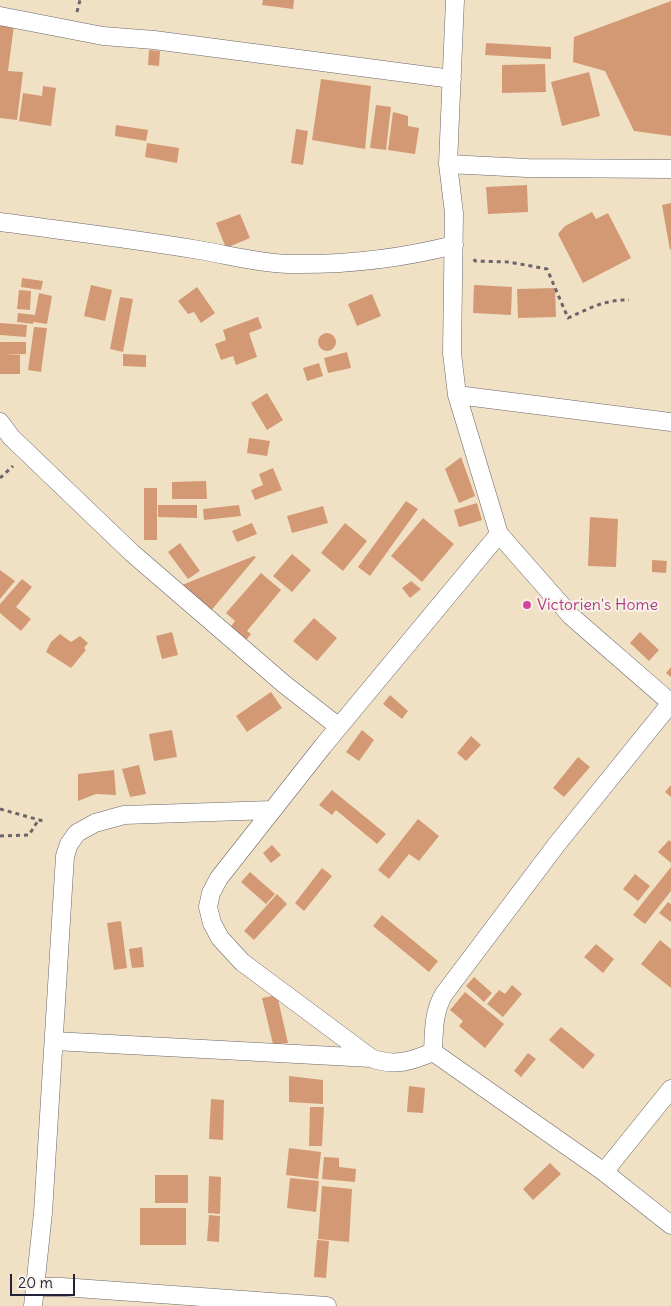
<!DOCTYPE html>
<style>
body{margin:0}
#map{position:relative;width:671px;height:1306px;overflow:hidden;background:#f0e1c4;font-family:Delius,sans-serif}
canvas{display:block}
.scale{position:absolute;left:10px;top:1274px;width:65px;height:22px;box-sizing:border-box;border:2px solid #22223b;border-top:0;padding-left:6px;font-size:15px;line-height:18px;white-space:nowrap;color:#22223b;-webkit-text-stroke:4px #f7f3e8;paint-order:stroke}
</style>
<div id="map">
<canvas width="671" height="1306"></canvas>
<div class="scale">20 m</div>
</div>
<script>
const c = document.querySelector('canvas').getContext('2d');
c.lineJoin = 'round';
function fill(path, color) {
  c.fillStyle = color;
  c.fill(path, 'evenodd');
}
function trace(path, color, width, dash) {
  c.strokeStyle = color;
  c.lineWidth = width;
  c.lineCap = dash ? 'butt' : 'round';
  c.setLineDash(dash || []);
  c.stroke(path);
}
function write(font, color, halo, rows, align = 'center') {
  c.font = font + ' Delius,sans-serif';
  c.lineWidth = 4;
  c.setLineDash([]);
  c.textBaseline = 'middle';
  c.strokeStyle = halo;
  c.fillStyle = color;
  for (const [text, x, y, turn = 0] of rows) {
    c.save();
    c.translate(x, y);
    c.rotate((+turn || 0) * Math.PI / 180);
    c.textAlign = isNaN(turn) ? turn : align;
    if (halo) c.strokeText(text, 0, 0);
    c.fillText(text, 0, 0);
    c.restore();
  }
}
const building = new Path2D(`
 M263 0H294L293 9 262 5Z
 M671 1V136L634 131 605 71 573 62 574 37Z
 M0 23 14 25 8 71 23 72 17 120 0 118Z
 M486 43 551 47V59L485 55Z
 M149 50 160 51 159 66 148 65Z
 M545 64 546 92 502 93V65Z
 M589 72 600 116 562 126 551 82Z
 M321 79 371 86 365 149 312 140Z
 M43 86 56 88 51 126 19 121 23 93 42 96Z
 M376 105 391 107 386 150 370 148Z
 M393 112 408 116V126L419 128 415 154 388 150Z
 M116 125 148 130 146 141 115 136Z
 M296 129 308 131 303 165 291 163Z
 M147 143 179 148 177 163 145 157Z
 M527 185 528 212 488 214 486 187Z
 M671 203V249L670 250 662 205Z
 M592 212 596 219 608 213 631 258 583 283 558 234 565 226Z
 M240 214 250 238 226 248 216 223Z
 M22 278 43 281 41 290 21 287Z
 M91 285 112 290 105 321 84 316Z
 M474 285 512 287 511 315 473 313Z
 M197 287 215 313 201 323 194 312 188 314 178 301Z
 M555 288 556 317 518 318 517 289Z
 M19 290 31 291 30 310 17 309Z
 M39 293 52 296 47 324 33 322V324L17 322 18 313 35 315Z
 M372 294 381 316 357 326 348 304Z
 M120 297 133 299 123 352 110 349Z
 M258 317 262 328 249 333 257 357 236 365 233 356 221 360 215 344 226 340 223 330Z
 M0 323 27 325 26 337 0 335Z
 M34 327 47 328 41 372 28 370Z
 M318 342a9 9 0 1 1 18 0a9 9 0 1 1-18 0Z
 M0 342H26V354L3 355H20V374H0Z
 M347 352 351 368 328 373 324 358Z
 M123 354 146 355V367L123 366Z
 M319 363 323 376 307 381 303 368Z
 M267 393 283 420 267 430 251 403Z
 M249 438 270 441 267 456 247 453Z
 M461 457 475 496 459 503 445 469Z
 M273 468 282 490 255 500 251 490 263 485 259 474Z
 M206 481 207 499H172V482Z
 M144 488H157V540H144Z
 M406 501 418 509 370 576 358 567Z
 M477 503 482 520 459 527 454 510Z
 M158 505H197V518L158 517Z
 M239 505 241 516 204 520 203 509Z
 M323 506 328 523 292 533 287 516Z
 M590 517 618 519 616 567 588 566Z
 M423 518 454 544 422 582 391 556Z
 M252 523 257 534 237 542 232 531Z
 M345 523 367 541 343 571 321 553Z
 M180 543 200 571 188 579 168 552Z
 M292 554 311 570 292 592 273 576Z
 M254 556 256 557 209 613 182 585Z
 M652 560 667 561 666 573 652 572Z
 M0 570 15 581 0 599Z
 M261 573 281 590 247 631 251 634 243 644 228 630 235 621 226 613Z
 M22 579 32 587 16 607 31 619 21 631 0 613V604Z
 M411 581 421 589 410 598 402 588Z
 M314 618 337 638 317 661 293 641Z
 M172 632 178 655 162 659 156 636Z
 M640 632 659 650 649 661 630 643Z
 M60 634 71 642 80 636 88 643 84 648 86 650 71 668 46 652 51 642Z
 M671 667V677L666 673Z
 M271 692 282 708 247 732 236 716Z
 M390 695 408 711 402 719 383 704Z
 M172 730 177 757 154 761 149 734Z
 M362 730 374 740 359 761 346 752Z
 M471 736 481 745 466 761 457 753Z
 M578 757 590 767 564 797 553 788Z
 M139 765 146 794 130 797 122 769Z
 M114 770 116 795 96 794 78 801V774Z
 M671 785V797L665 792Z
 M332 790 386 834 377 844 336 810 332 815 319 805Z
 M418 819 439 836 419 861 409 854 389 879 378 870Z
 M669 840 671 842V863L658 852Z
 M272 845 281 855 271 863 263 853Z
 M671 867V891L645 924 633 915Z
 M322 868 332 876 304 911 295 903Z
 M250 872 275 894 266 904 241 882Z
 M635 874 650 886 638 901 623 889Z
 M277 894 287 904 254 940 244 931Z
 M668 902 671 904V922L659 913Z
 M382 915 438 961 429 972 373 926Z
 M121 921 127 968 114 970 107 923Z
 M660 940 671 949V988L641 964Z
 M596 944 614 959 603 973 584 957Z
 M142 947 144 967 132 968 129 949Z
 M474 977 492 993 484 1002 466 986Z
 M512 985 522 994 503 1017 487 1004 499 990 505 994Z
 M465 992 504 1024 485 1048 459 1026 463 1021 450 1010Z
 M277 995 288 1043 273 1044 262 998Z
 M561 1027 595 1055 583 1069 549 1040Z
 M528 1053 536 1059 521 1077 514 1071Z
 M289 1076 323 1080V1104L289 1102Z
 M409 1086 425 1088 423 1113 407 1112Z
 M211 1099 224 1100 223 1140 209 1139Z
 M310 1107H324L322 1146H309Z
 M289 1148 321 1152 318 1179 286 1175Z
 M324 1157 339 1158V1167L356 1169 355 1182 322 1179Z
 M550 1163 561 1174 533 1200 523 1189Z
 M155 1175H188V1203H155Z
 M209 1176 221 1177 220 1214 208 1213Z
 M290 1178 319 1181 316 1212 287 1208Z
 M322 1186 352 1189 349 1242 318 1239Z
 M140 1208H186V1245H140Z
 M209 1215 220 1216 219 1242 207 1241Z
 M317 1240 329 1241 326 1278 314 1277Z`);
const path = new Path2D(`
 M77 12 80 0
 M474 259 475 261 509 262 547 269 568 318C588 309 606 299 629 300
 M0 478 13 466
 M0 809 43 821
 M0 836 29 835 39 819`);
const minor = new Path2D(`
 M455 0 448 164 454 213 452 353 457 395 499 534 571 616 671 703
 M0 16 103 36 154 40 452 79
 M448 164 527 168 671 169
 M0 222C66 231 133 239 199 250 229 255 258 263 289 264 345 265 399 259 454 245
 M457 395 671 422
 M0 422 11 437 132 553 284 684 339 727
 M671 703 557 844 444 994C433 1012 434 1032 433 1052L604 1172 671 1225
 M54 1041 371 1058
 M433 1052C412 1061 394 1067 371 1058L242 962 220 938 212 923 208 907 211 893 219 878 323 746 499 534
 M604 1172 671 1089
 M35 1287H62L327 1306
 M33 1306 43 1213 65 856 69 844 77 833 95 823 124 815 272 810`);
const markers = [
 [527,605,5,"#d1479c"]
];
const hotelNames = [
 ["Victorien's Home",537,605]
];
fill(building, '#d39974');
trace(minor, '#6a656b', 19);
trace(path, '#6a656b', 3, [4, 4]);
trace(minor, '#fff', 18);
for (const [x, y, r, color] of markers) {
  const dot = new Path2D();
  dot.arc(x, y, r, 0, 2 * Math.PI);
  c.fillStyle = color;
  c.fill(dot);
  trace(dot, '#f7f3e8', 2);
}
write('16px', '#b23c85', '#f7f3e8', hotelNames, 'left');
</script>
